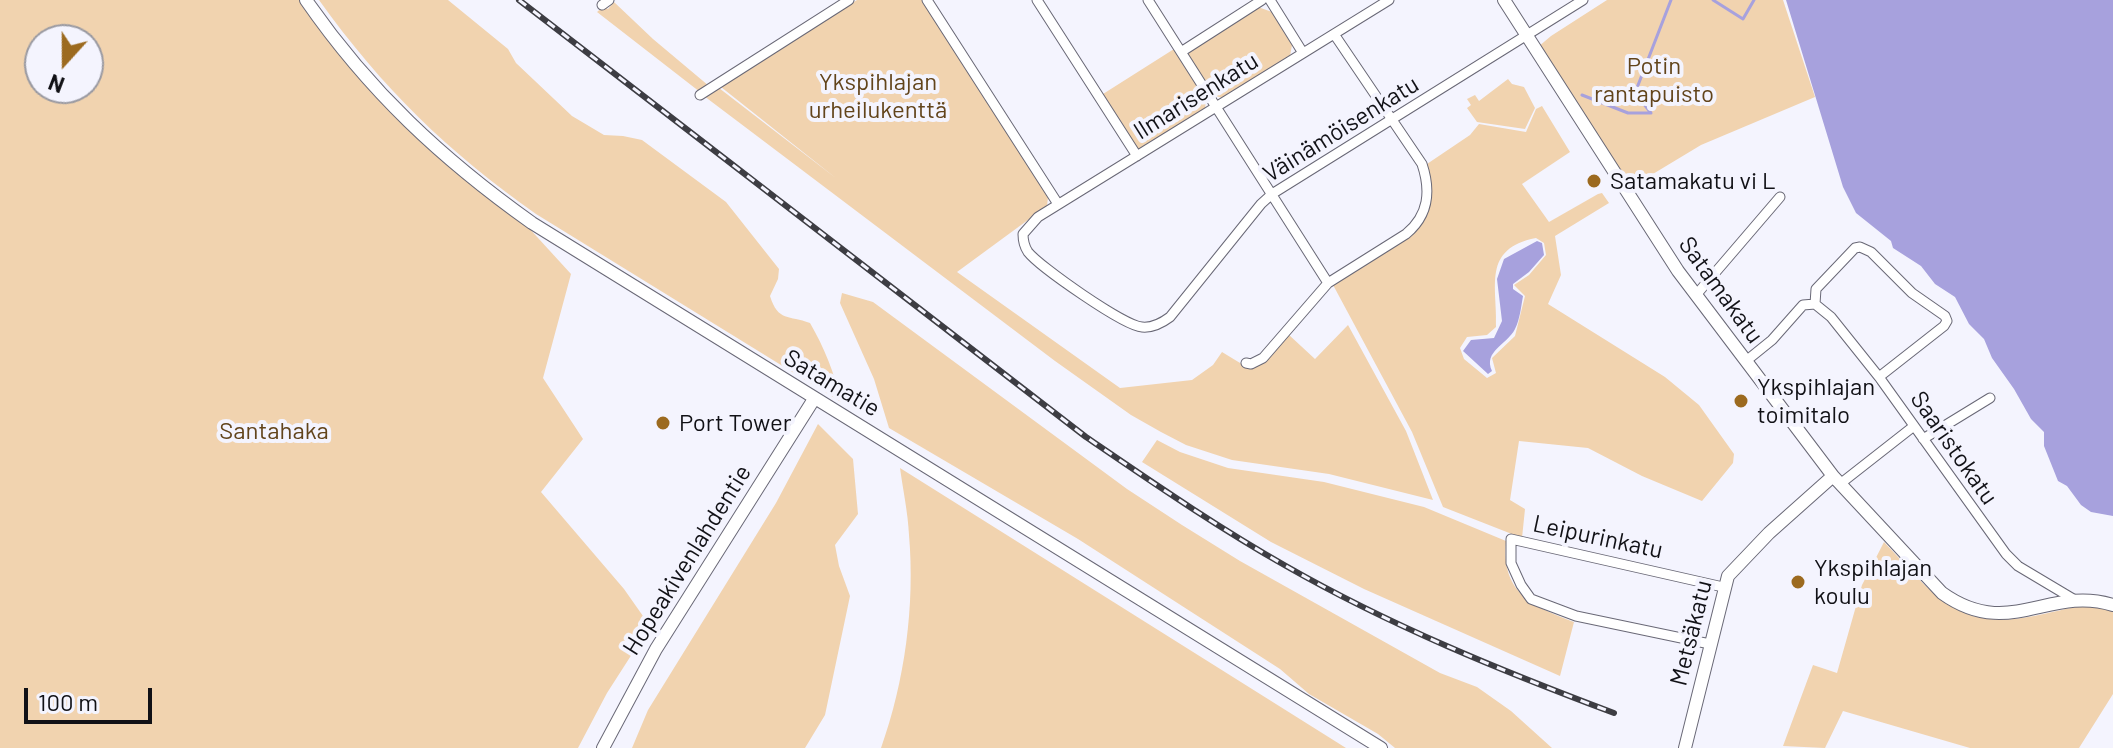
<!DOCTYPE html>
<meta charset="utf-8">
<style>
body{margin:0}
#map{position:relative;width:2113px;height:748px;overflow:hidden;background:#f4f4fe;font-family:Barlow,sans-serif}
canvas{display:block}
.north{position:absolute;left:24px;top:24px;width:80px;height:80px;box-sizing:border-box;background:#f4f4fe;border:2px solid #9999a1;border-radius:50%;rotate:201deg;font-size:22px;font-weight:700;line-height:32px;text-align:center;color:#111116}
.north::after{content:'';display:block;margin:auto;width:28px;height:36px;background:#9c6a1f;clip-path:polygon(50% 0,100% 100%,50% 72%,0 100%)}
.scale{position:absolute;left:24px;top:688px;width:128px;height:36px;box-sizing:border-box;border:4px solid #111116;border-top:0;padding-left:10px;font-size:24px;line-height:28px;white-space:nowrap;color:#111116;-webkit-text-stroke:6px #f4f4fe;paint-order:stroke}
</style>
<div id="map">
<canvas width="2113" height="748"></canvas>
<div class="north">N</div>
<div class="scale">100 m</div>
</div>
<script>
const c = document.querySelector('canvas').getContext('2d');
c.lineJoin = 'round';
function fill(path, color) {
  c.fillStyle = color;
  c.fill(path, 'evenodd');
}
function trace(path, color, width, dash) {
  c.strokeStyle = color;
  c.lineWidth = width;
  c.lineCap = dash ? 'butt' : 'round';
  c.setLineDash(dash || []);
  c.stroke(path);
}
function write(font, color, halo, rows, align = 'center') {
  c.font = font + ' Barlow,sans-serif';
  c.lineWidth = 8;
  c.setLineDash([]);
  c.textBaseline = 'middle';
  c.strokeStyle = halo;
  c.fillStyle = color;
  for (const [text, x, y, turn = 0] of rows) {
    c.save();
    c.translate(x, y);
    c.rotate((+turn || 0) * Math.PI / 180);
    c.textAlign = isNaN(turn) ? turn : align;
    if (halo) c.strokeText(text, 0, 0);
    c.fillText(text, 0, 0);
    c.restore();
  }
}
const green = new Path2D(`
 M0 0H301L335 49 389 109 441 159 484 195 528 227 571 274 543 378 583 439 541 492 624 589 650 626 607 693 578 748H0ZM40 40H88V88H40Z
 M319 0H448L508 49 516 63 572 116 604 135 623 136 642 140 726 202 779 269 778 279 770 296C778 322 789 315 810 323 824 347 835 374 841 402L536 214C448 152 382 88 319 0Z
 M857 0H922L1048 197 1047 206 957 272 1120 388 1192 380 1213 365 1222 352 1245 366 1288 334 1315 359 1348 325 1406 431 1433 500 1329 474 1232 460 1186 445 1161 432 1131 415 1055 361 704 96 719 88 837 179 721 87Z
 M1607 0H1783L1815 97 1701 145 1628 189 1538 47 1551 36Z
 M614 2 653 39 709 86 700 92 597 12 604 6 608 9Z
 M1258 7 1272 12 1292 45 1290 56 1222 98 1213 95 1188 56 1190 50Z
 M1174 49 1206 99 1205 109 1138 149 1103 94Z
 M1508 79 1512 84 1524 87 1535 108 1525 129 1477 122 1467 108 1471 105 1467 99 1475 95 1479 101Z
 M1542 106 1570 152 1522 184 1549 222 1598 194 1602 193 1609 203 1555 236 1561 275 1548 304 1665 377 1699 405 1734 454 1733 463 1702 501 1642 476 1588 448 1519 441 1510 500 1525 509 1522 538 1443 507 1412 432 1332 283C1348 274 1364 264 1381 254 1420 230 1442 214 1427 164L1470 135 1479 124 1526 132 1536 109ZM1536 238 1544 243 1546 255 1529 275 1514 285 1525 296 1515 336 1492 358 1496 373 1487 378 1464 359 1460 348 1467 337 1487 335 1496 327C1498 287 1481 249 1536 238Z
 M842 293 873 302 1127 489 1182 525 1240 561 1440 673 1477 687 1511 711 1552 748H1395L1378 734 1309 694 1280 669 1078 539 889 428 874 379 840 303Z
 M818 424 853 459 858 514 835 545 839 566 850 596 825 715 805 748H632L648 710 776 503Z
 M1157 440 1180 452 1228 468 1324 482 1424 507 1506 541C1501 593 1532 606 1574 622L1560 676 1364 589 1271 542 1142 462Z
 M900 468 1346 748H881C905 681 915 605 909 535 908 513 903 490 900 468Z
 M1884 542C1933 593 1955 632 2034 616 2050 613 2067 608 2082 606 2092 605 2104 609 2113 611V694L2079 748H1970L1843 711 1825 748 1783 746 1813 665 1837 673 1862 585Z`);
const water = new Path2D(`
 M1786 0H2113V516L2091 512 2081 505 2067 486 2058 481 2044 446V432L2031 419 2014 389 1992 358 1984 339 1969 324 1955 297 1935 284 1921 266 1893 248 1891 241 1856 213 1843 187Z
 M1537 241 1542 243 1544 255 1529 272 1513 284V289L1523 296C1521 307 1520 319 1515 329 1507 345 1483 351 1492 371L1488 374 1463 351 1471 340 1494 338 1502 321 1497 279 1504 259Z`);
const stream = new Path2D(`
 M1713 0 1743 19 1754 0
 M1582 95 1628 113H1651L1635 93 1671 0`);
const street = new Path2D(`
 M927 0 1058 204
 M1037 0 1137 156
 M1148 0 1328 283
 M1270 0 1303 53
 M1389 0 1038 217 1023 234C1023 241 1024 246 1028 252 1040 267 1124 326 1142 327 1152 328 1162 323 1170 317L1261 204 1272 194 1583 0
 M602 5 609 0
 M1181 52 1262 0
 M700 95 849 0
 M1696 295 1780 197
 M1815 304 1831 317 1879 377 2006 554 2018 566 2075 600
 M1815 304 1816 289 1855 248 1860 247 1871 252 1912 293 1945 316 1947 321 1944 326 1879 377
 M1746 361 1772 340 1803 305 1815 304
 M1246 363 1251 364 1263 358 1328 283 1406 234C1429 215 1431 191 1422 164L1334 34
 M1923 439 1990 398
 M1840 484 1914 426
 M1710 644 1576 616 1531 599 1521 585 1511 563V539L1723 587`);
const secondary = new Path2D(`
 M306 0C369 91 442 159 532 223L1381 748
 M1504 0 1678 271 1833 476 1942 593C2009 641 2048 585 2113 605
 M603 748 656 649 814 399
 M1685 748 1728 576 1769 533 1833 476`);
const rail = new Path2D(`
 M519 0 1086 437C1152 482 1217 527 1286 566 1391 626 1502 671 1614 713`);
const markers = [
 [1594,181,8,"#9c6a1f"],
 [1741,401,8,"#9c6a1f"],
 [663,423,8,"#9c6a1f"],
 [1798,582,8,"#9c6a1f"]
];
const parkNames = [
 ["Potin",1654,66],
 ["rantapuisto",1654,94],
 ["Ykspihlajan",878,82],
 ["urheilukenttä",878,110],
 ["Santahaka",274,431]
];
const streetNames = [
 ["Ilmarisenkatu",1196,96,-32],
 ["Väinämöisenkatu",1341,129,-32],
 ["Satamakatu",1721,290,54],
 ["Satamatie",832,383,31],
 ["Saaristokatu",1954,448,55],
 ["Leipurinkatu",1598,537,12],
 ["Hopeakivenlahdentie",687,560,-58],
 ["Metsäkatu",1691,633,-76]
];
const poiNames = [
 ["Satamakatu vi L",1610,181],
 ["Ykspihlajan",1757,387],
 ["toimitalo",1757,415],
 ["Port Tower",679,423],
 ["Ykspihlajan",1814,568],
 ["koulu",1814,596]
];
fill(green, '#f1d3af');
fill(water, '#a7a1dd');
trace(stream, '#a7a1dd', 3);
trace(street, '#696876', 11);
trace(secondary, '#696876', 14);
trace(street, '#fff', 9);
trace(secondary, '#fff', 12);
trace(rail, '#3d3d43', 6);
trace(rail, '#f4f4fe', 3, [9]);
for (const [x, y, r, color] of markers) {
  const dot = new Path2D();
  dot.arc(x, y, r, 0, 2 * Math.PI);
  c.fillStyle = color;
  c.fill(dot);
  trace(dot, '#f4f4fe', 3);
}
write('24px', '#62441b', '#f4f4fe', parkNames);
write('24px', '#111116', '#f4f4fe', streetNames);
write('24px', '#111116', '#f4f4fe', poiNames, 'left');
</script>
